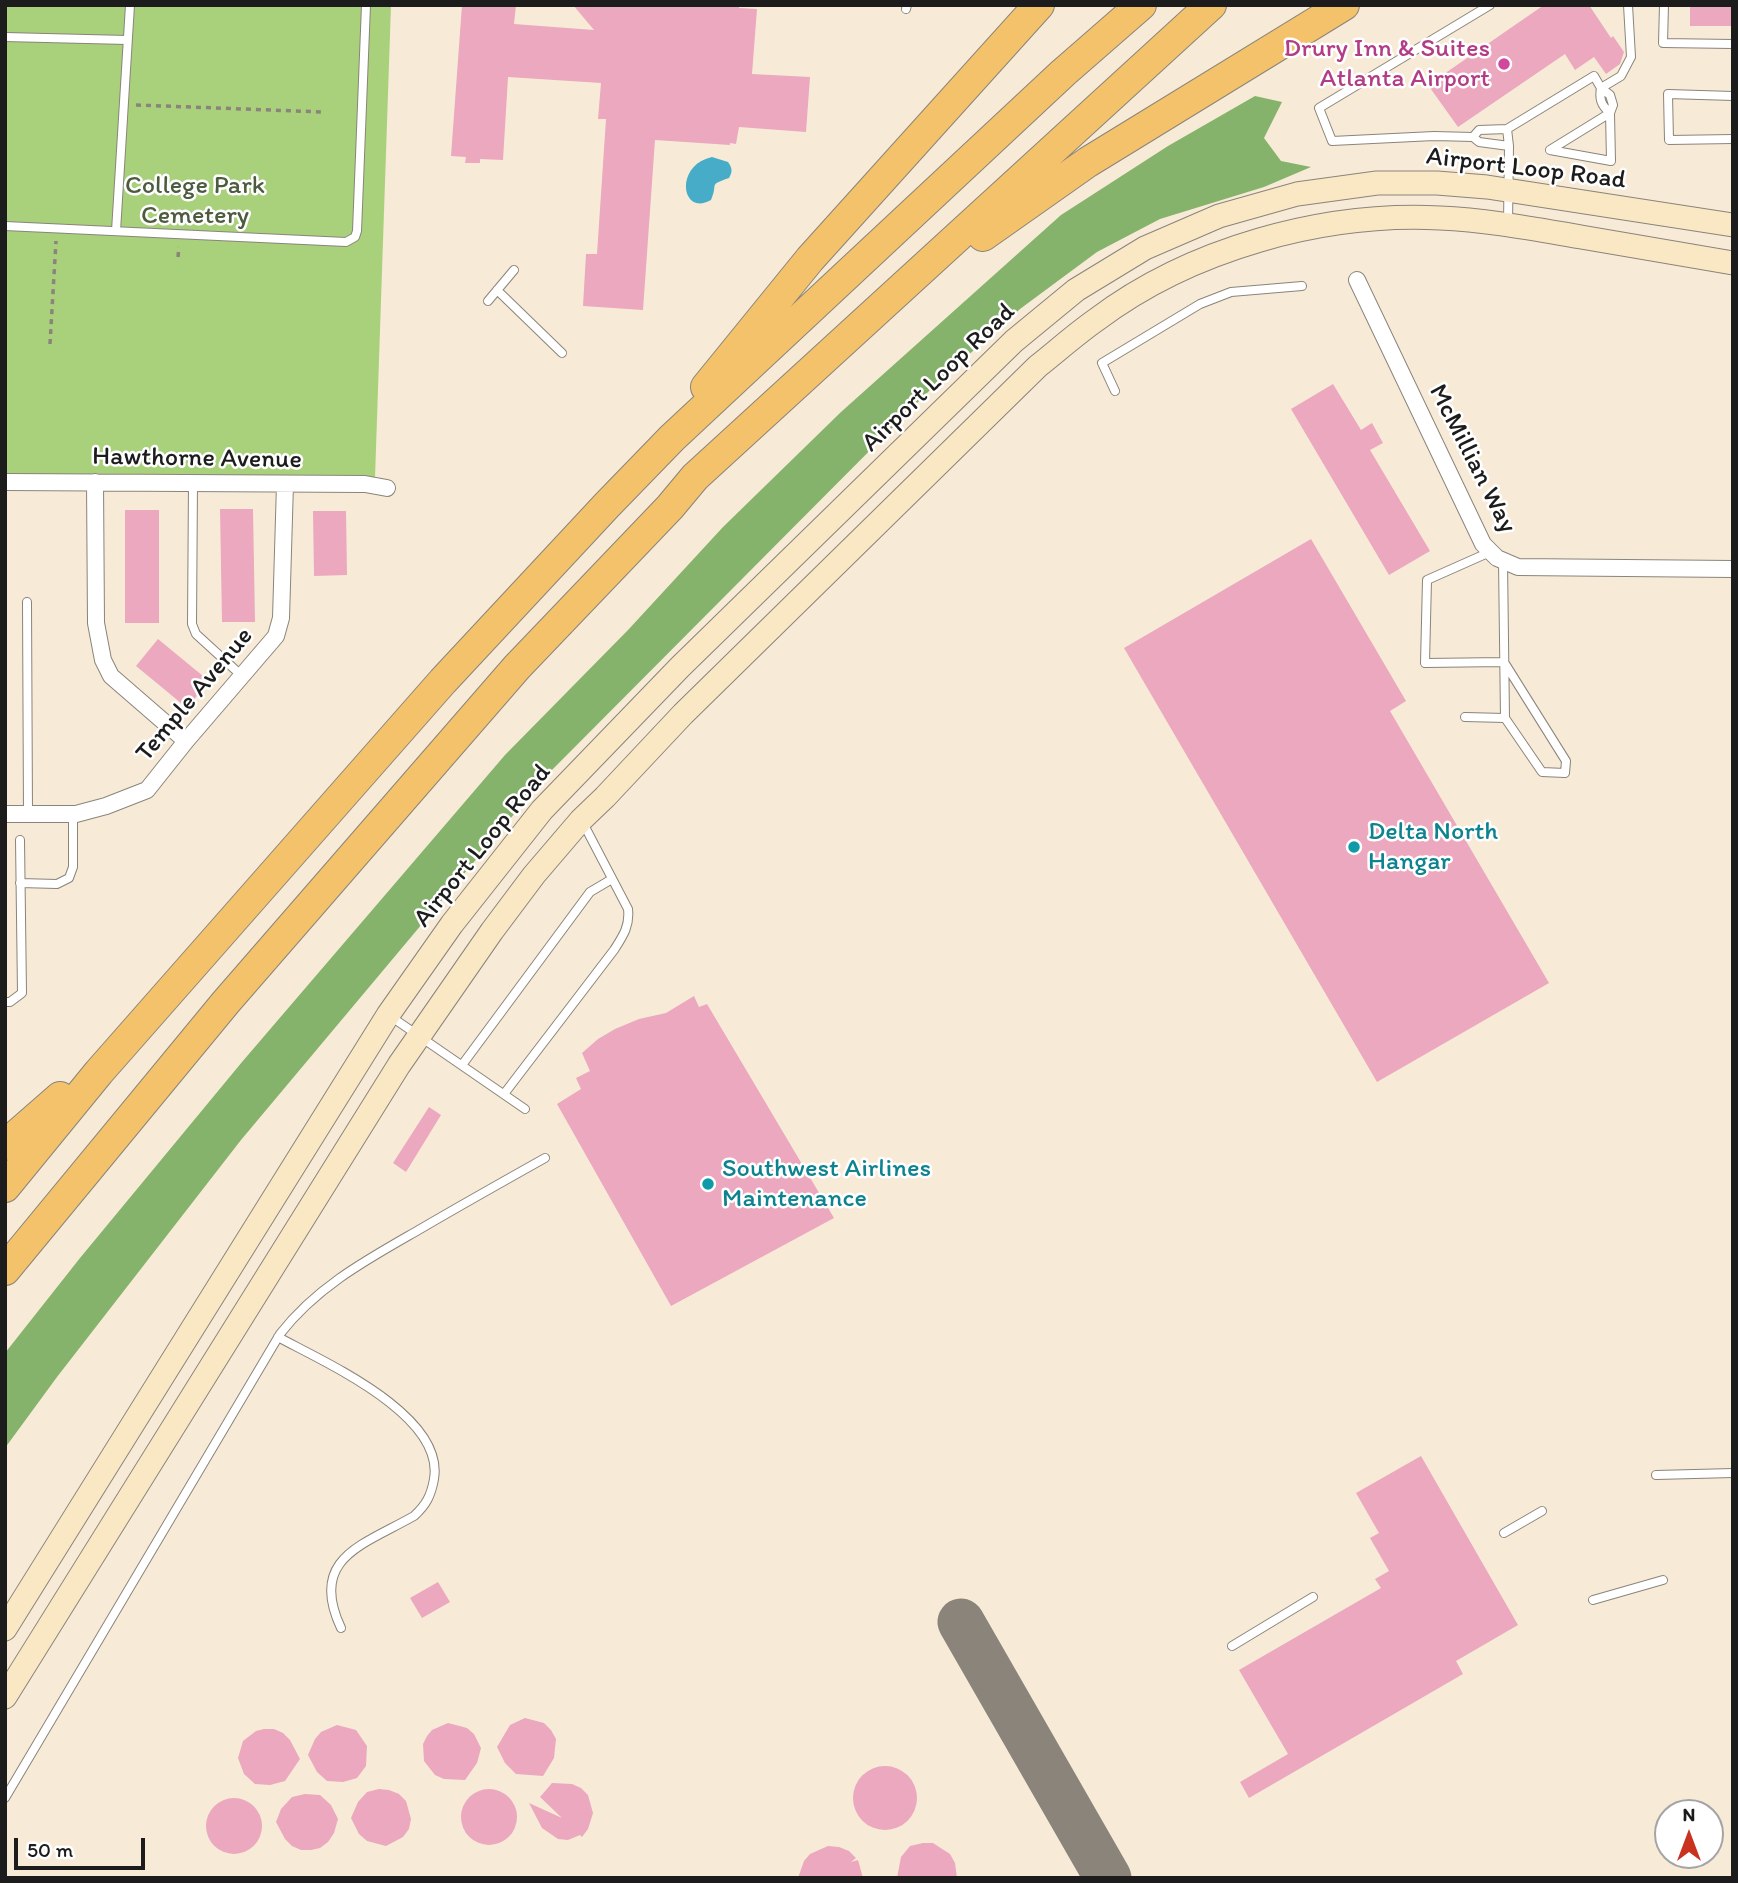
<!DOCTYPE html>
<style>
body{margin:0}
#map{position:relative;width:1738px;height:1883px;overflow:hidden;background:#f7ebd8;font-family:Itim,sans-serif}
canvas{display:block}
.frame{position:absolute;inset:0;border:7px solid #1c1c1c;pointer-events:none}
.north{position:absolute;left:1654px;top:1799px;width:70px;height:70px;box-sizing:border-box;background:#fff;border:2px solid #a4a4a4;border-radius:50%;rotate:0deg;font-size:19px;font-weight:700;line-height:28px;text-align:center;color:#1c1c1c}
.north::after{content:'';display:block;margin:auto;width:24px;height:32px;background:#c8321e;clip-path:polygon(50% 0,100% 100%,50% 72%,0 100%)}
.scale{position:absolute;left:14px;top:1838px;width:131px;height:32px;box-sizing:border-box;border:4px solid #1c1c1c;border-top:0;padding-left:9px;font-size:21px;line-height:24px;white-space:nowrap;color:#1c1c1c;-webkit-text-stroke:5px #fff;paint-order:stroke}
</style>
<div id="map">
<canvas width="1738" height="1883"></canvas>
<div class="frame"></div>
<div class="north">N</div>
<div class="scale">50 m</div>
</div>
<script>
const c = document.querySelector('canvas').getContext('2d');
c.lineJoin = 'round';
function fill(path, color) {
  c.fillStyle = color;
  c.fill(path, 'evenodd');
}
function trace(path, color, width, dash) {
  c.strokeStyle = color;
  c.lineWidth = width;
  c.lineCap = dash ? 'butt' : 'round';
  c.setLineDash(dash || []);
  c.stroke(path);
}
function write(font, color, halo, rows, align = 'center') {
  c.font = font + ' Itim,sans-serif';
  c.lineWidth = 5;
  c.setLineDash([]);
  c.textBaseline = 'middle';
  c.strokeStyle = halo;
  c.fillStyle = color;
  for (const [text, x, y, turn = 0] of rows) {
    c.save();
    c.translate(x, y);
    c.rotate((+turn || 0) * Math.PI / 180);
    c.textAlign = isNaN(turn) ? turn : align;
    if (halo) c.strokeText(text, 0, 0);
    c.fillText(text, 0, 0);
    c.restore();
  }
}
const green = new Path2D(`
 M5 5H391L375 478 5 475Z`);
const forest = new Path2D(`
 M1255 96 1282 102 1264 138 1281 161 1311 167 1264 187 1160 219 1097 252 1020 309 937 383 546 776 241 1140 57 1377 5 1448V1353L80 1258 242 1062 505 755 628 630 723 527 841 412 1061 215 1168 146Z`);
const water = new Path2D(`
 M712 157 728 162C732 168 733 171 729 178 707 186 719 182 711 200 681 217 674 165 712 157Z`);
const taxiway = new Path2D(`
 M961 1622 1108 1878`);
const building = new Path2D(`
 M462 5H516L514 24 594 30 573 5H739V8L757 9 752 74 810 77 806 132 739 127 736 144 730 143V145L655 140 643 310 583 306 586 254H597L606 119H598L601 83 508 77 503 160 480 159V163H465L466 157 451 156Z
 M1544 5H1589L1611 38 1613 36 1624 52 1620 64 1606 74 1594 57 1575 70 1565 54 1458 127 1428 85Z
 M1690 5H1733V26H1690Z
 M1333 384 1361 430 1372 423 1383 443 1370 450 1430 551 1389 575 1291 409Z
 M220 509H253L255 622H222Z
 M125 510H159V623H125Z
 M313 511H346L347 575 314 576Z
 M1311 539 1406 701 1390 711 1549 983 1377 1082 1124 648Z
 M158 639 209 681 187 708 136 666Z
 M694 996 699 1007 707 1004 834 1218 671 1306 557 1104 581 1089 576 1078 590 1071 582 1053 598 1039 615 1029 639 1019 666 1013Z
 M429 1107 441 1115 406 1172 393 1163Z
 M1421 1456 1518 1625 1456 1661 1463 1674 1249 1798 1240 1782 1288 1754 1239 1670 1381 1588 1375 1579 1389 1571 1370 1538 1379 1533 1356 1493Z
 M438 1582 450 1602 422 1618 410 1598Z
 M525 1718 544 1723 551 1730 556 1739 554 1758 543 1776 516 1774 505 1763 497 1747 510 1725Z
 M448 1723 467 1728 474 1734 481 1748 477 1763 465 1780 444 1779 435 1775 424 1761 423 1744 427 1736 432 1730Z
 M337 1725 356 1730 367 1746 366 1766 357 1778 343 1782 327 1781 317 1772 308 1755 315 1739 321 1732Z
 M264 1729H274L283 1733 290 1740 300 1759 285 1781 270 1785 255 1784 244 1774 238 1758 243 1741 256 1731Z
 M853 1798a32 32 0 1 1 64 0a32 32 0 1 1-64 0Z
 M552 1783 572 1784 581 1788 588 1795 593 1813 588 1829 582 1837 580 1835 568 1840 558 1839 542 1828 529 1803 562 1818 540 1797Z
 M461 1817a28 28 0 1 1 56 0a28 28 0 1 1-56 0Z
 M379 1789 389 1790 399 1794 406 1801 411 1819 409 1829 403 1837 386 1846 367 1841 359 1834 351 1818 358 1802 367 1792Z
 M305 1794 320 1795 331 1805 338 1819 334 1833 328 1842 320 1848 311 1850H301L292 1846 285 1839 276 1822 281 1809 292 1797Z
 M206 1826a28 28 0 1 1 56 0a28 28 0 1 1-56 0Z
 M923 1843H933L950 1854 955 1863 957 1878H897L901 1857 910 1846Z
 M828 1846 839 1847 849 1851 856 1858 851 1862 858 1860 863 1878H798L804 1861 810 1854Z`);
const path = new Path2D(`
 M136 105 323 112
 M178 257 179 247
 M50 344 56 241`);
const service = new Path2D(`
 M1490 5 1319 108 1332 141 1434 136 1473 137 1479 142 1509 146
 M1664 5 1663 43 1733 44
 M906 9 907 5
 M5 37 127 40
 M1601 88 1621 76 1631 57 1628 5
 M1601 88C1599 99 1601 105 1610 113
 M1733 96 1668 94 1669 140 1733 139
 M1507 129 1509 146 1508 224
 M1473 137 1479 130 1507 129 1594 76 1601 88 1610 95 1613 105 1610 113 1611 161 1550 150
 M1550 150 1610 113
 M5 226 346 242 355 237 357 231 366 5
 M116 231 130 5
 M497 290 562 353
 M488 301 514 270
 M1115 391 1102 363 1200 304 1231 292 1302 286
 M193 483 192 624 196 634 242 676
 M1490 552 1427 580 1425 663 1504 662
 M27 602 28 814
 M1504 662 1566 761 1565 773 1542 772 1505 718
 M1465 717 1505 718 1503 561
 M20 883 57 884 69 878 73 867V814
 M5 1002H10L22 993 20 840
 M390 1016 525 1109
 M462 1065 590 892 612 879
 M504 1094 614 950C623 936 630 926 628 909L582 821
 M278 1337C324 1362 445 1415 434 1479 431 1496 426 1505 414 1516 363 1545 308 1558 341 1628
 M1656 1475 1733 1473
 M1504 1533 1542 1511
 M1593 1600 1663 1580
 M1232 1646 1313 1597
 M5 1798 280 1334C318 1285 370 1258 422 1228 463 1204 504 1181 545 1158`);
const minor = new Path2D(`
 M1357 280 1483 544 1497 558 1518 567 1733 569
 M5 482 365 484 387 488
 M95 482 96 623 103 660 111 676 186 741
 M5 814H76L106 806 147 790 186 741 276 636 281 618 285 484`);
const secondary = new Path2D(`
 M5 1629 388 1015 452 924 542 810 680 667 1014 341 1076 290 1145 248 1219 216 1297 194 1377 183H1437L1487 187 1733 225
 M5 1697 399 1065 492 931 534 875 581 820 605 797 683 714 1038 366C1057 351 1076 334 1096 320 1190 249 1323 212 1440 218 1488 220 1534 229 1581 237 1632 246 1682 254 1733 263`);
const motorway = new Path2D(`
 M983 236 1088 162 1344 5
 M706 387 810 259 1039 5
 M5 1145 60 1097
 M5 1187 99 1072 443 681 607 505 672 438 1063 73 1141 5
 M5 1270 226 1002 517 667 670 507 695 477 1211 5`);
const markers = [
 [1504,64,7,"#d1479c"],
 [1354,847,7,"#0f9aa8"],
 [708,1184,7,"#0f9aa8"]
];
const hotelNames = [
 ["Drury Inn & Suites",1490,49],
 ["Atlanta Airport",1490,79]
];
const streetNames = [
 ["Airport Loop Road",1526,169,7],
 ["Airport Loop Road",939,378,-44],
 ["Hawthorne Avenue",197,459,1],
 ["McMillian Way",1472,459,63],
 ["Temple Avenue",195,695,-50],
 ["Airport Loop Road",483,846,-51]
];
const parkNames = [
 ["College Park",195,186],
 ["Cemetery",195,216]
];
const cultureNames = [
 ["Delta North",1368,832],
 ["Hangar",1368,862],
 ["Southwest Airlines",722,1169],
 ["Maintenance",722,1199]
];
fill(green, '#a9d17c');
fill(forest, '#86b36c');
fill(water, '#47acc7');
trace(taxiway, '#8a847a', 47);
fill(building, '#eba8be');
trace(service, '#8a847a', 10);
trace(minor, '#8a847a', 18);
trace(secondary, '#8a847a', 25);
trace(motorway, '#8a847a', 32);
trace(path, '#8a847a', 3.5, [5, 5]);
trace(service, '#fff', 8);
trace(minor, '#fff', 16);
trace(secondary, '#fae7c3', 23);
trace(motorway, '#f3c26a', 30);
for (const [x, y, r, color] of markers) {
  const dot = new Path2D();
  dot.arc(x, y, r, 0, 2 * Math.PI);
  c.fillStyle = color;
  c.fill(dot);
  trace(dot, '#fff', 2.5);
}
write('26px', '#b23c85', '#fff', hotelNames, 'right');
write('26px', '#1c1c1c', '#fff', streetNames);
write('26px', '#4d5b3e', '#fff', parkNames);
write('26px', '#0d838f', '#fff', cultureNames, 'left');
</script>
